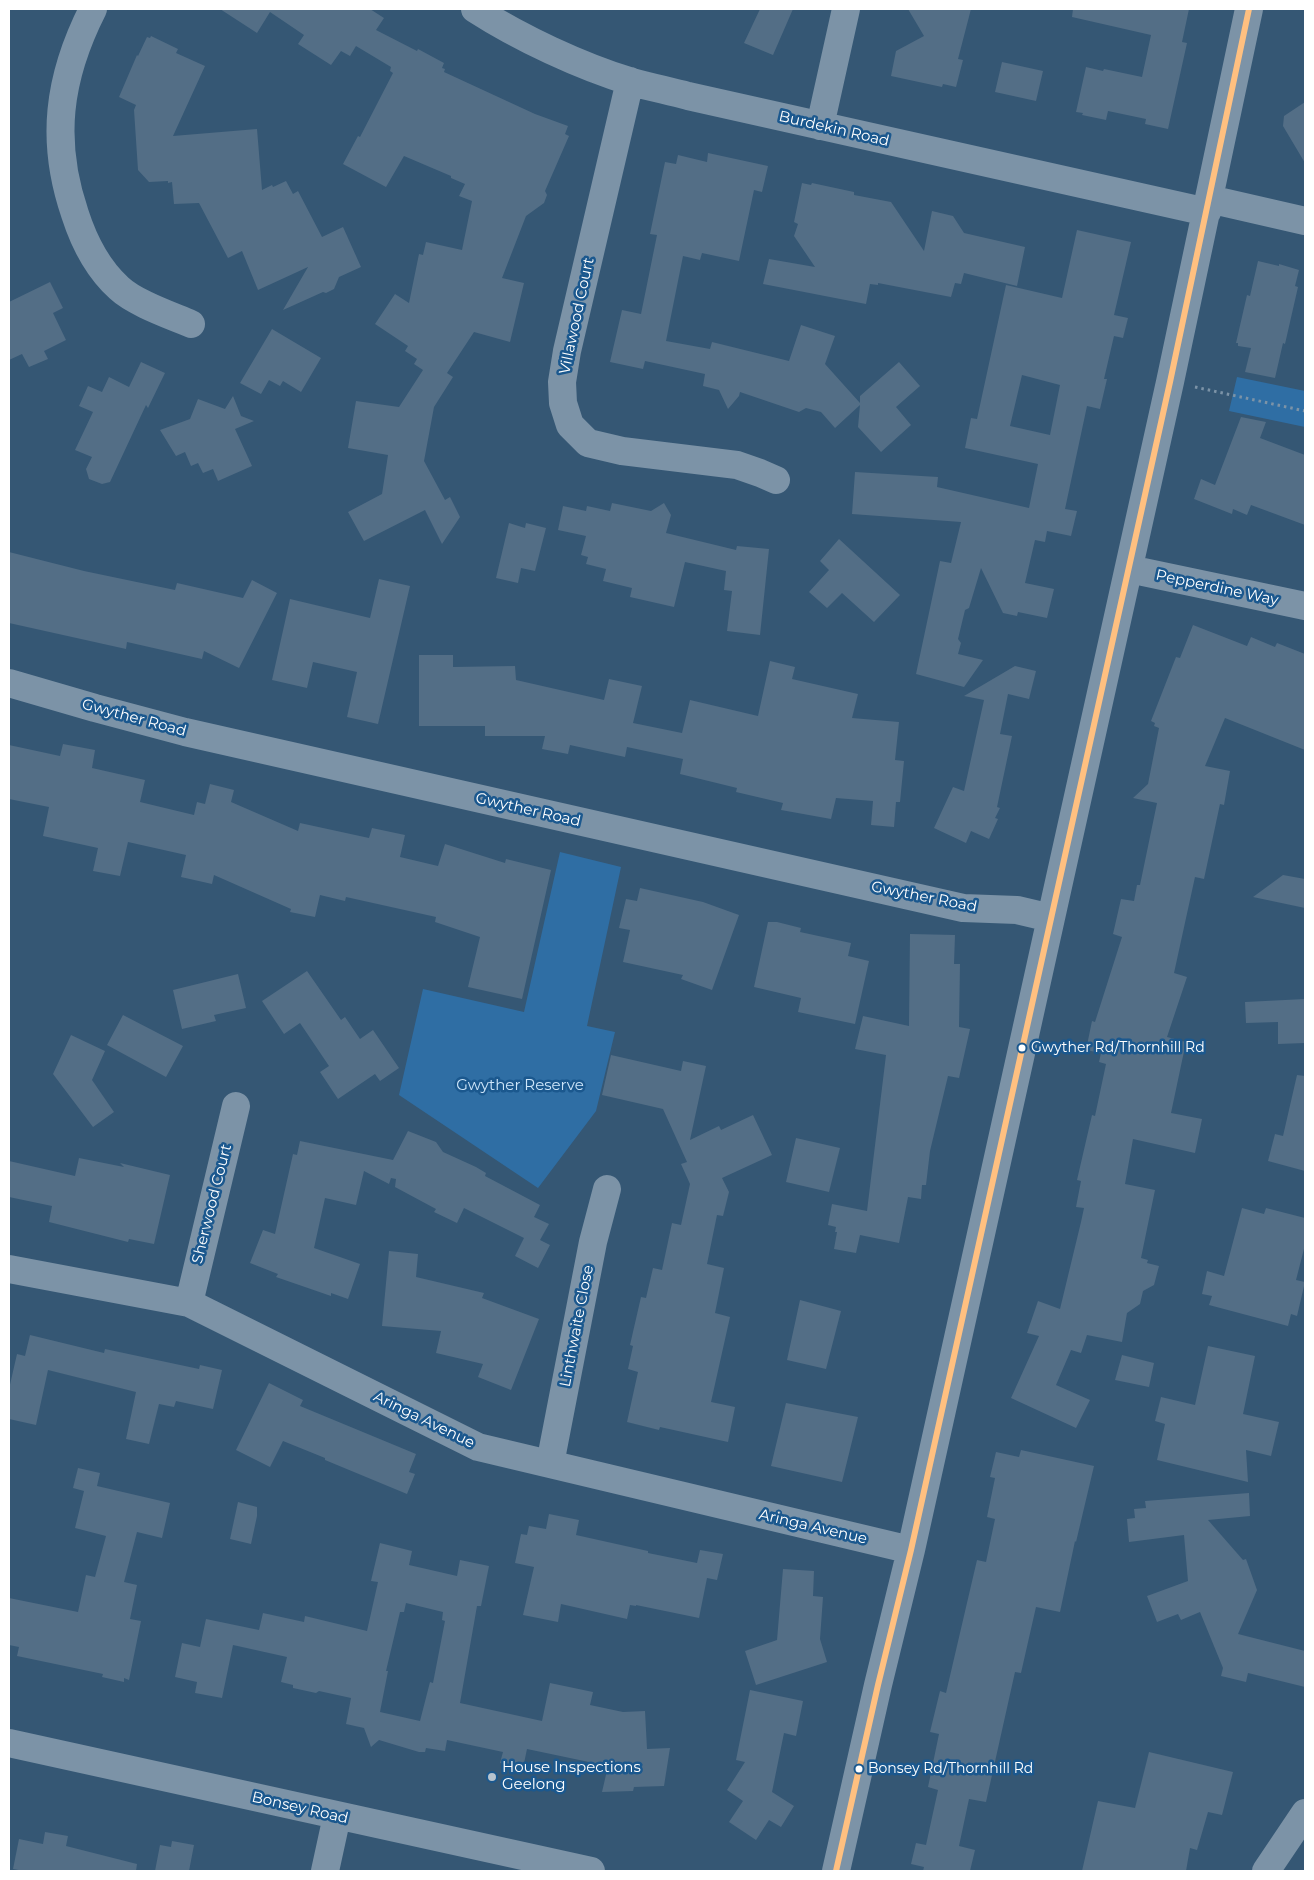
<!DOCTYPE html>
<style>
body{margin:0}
#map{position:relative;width:1314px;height:1880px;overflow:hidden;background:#355774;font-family:Montserrat,sans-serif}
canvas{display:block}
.frame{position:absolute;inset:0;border:10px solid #fff;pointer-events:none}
</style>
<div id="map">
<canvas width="1314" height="1880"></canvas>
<div class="frame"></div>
</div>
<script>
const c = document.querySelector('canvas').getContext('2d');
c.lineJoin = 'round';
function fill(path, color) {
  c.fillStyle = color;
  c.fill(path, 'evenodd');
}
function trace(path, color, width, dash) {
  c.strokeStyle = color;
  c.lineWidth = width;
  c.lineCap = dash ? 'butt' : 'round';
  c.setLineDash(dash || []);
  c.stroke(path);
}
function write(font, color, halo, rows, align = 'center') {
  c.font = font + ' Montserrat,sans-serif';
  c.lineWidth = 5;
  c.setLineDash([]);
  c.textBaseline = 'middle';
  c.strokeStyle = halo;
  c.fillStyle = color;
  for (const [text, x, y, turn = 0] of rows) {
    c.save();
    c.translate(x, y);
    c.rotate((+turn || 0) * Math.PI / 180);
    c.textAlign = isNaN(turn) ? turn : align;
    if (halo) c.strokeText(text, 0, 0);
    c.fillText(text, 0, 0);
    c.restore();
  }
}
const green = new Path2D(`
 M1237 377 1305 391V427L1229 411Z
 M560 852 621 867 587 1026 615 1032 596 1111 538 1188 399 1095 423 989 524 1012Z`);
const building = new Path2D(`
 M220 9H370L384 18 376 30 417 51 418 49 444 63 442 68 445 69 444 72 535 114 568 126 565 134 569 136 545 191 547 195 544 203 526 216 502 278 524 283 510 342 474 332 447 373 453 377 434 407 424 461 445 500 450 497 460 517 442 544 425 510 364 541 348 512 382 494 388 455 348 448 356 401 399 407 423 370 414 364 417 359 405 351 408 346 375 324 395 294 409 303 419 254 423 255 426 242 462 250 472 201 459 196 465 184 451 178V176L404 156 386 187 343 164 358 136 360 137 393 73 390 71 391 67 356 46 350 56 341 51 331 65 298 44 304 35 270 12 257 33Z
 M760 9H793L773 55 744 43Z
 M908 9H971L958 59 963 60 956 87 943 84 942 87 891 76 896 51 924 36Z
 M1073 9H1189L1182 42 1187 43 1168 129 1145 124 1146 119 1108 111 1106 120 1082 115 1083 113 1076 112 1086 67 1103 71 1104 69 1142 77 1151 35 1072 17Z
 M151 36 178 49 176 53 205 66 173 136 257 129 262 190 272 185 273 187 286 181 293 194 298 191 322 237 343 227 361 267 339 277 334 289 326 293 323 292 283 310 308 267 258 290 242 251 228 258 199 203 174 204 172 182 168 183V181L149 182 138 170 134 110 136 105 119 97 137 55 138 56 147 37 150 38Z
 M1002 62 1043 71 1036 101 995 92Z
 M1305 102V163L1283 126 1284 116Z
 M708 153 768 166 762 192 754 190 739 261 702 253 700 260 683 256 666 341 710 349 712 342 789 361 801 325 835 336 825 364 860 403V396L899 362 920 386 896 407 911 425 881 452 858 427 860 405 835 428 821 412 806 408 799 412 740 392 739 396 728 409 719 390 703 386 705 374 645 361 643 369 610 362 622 310 641 314 657 235 650 234 665 162 676 164 678 155 707 162Z
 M802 183 811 185 812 183 854 192V195L891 202 924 251 932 211 953 216 964 233 1025 247 1017 286 964 273 961 284 955 283 951 297 878 283V285L870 284 866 304 763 284 769 259 815 267 794 236 798 224 794 222Z
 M1077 230 1131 242 1114 315 1128 318 1123 338 1114 336 1104 379H1107L1100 409 1087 406 1065 509 1077 511 1071 536 1047 531 1045 542 1035 540 1025 583 1054 589 1047 618 1018 612 1017 616 1003 613 981 568 969 608 965 610 958 639 961 643 958 654 983 660 964 687 916 674 940 561 951 563 961 522 852 514 855 472 938 477 937 487 1029 508 1038 464 965 448 971 418 977 419 1006 285 1062 298ZM1022 375 1060 385 1050 435 1010 426Z
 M1258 261 1279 266V264L1299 270 1295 286 1298 287 1285 344 1283 343 1275 378 1245 372 1251 348 1238 346V343H1236L1247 295 1250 296Z
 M50 282 63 308 53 313 66 340 44 351 48 359 29 367 22 354 9 360V302Z
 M272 329 321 358 301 392 283 381 280 386 269 380 261 394 240 383Z
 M141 362 165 373 148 408 146 405 110 482 102 484 89 479 86 469 92 457 75 450 93 412 79 406 88 386 102 392 109 377 129 387Z
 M233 396 241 416 254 421 235 429 252 466 218 481 213 469 203 473 198 463 191 466 185 452 176 456 160 430 190 419 198 399 225 409Z
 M1241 417 1266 422 1260 438 1305 455V525L1251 505 1247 515 1233 509 1232 514 1194 499 1201 479 1215 485Z
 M612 503 651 511 664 503 671 515 666 533 736 550 737 546 769 549 760 635 727 631 732 591 724 590 726 571 685 562 674 607 630 597 632 588 603 581 606 569 586 564 588 557 581 555 586 536 558 530 563 506 586 511 587 506 610 511Z
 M509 523 525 528 526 523 546 528 535 571 521 568 518 583 496 578Z
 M839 539 900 595 874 622 842 593 827 608 809 592 829 570 820 561Z
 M9 552 84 571 175 590 177 583 243 598 252 580 277 593 239 668 204 651 202 659 127 642 126 649 9 623Z
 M379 579 410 586 378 724 347 717 357 672 313 662 307 688 272 680 290 599 370 618Z
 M1193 625 1247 646 1251 637 1275 647 1277 643 1305 654V750L1225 718 1205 766 1230 771 1224 805 1220 804 1204 879 1195 877 1174 973 1187 977 1167 1037 1186 1042 1171 1113 1202 1119 1195 1153 1133 1139 1125 1184 1155 1190 1141 1258 1148 1260 1147 1263 1159 1266 1154 1285 1143 1291 1140 1304 1127 1313 1122 1342 1087 1335 1081 1353 1071 1350 1056 1385 1090 1400 1076 1428 1011 1398 1039 1336 1027 1333 1038 1301 1060 1309 1081 1222 1084 1208 1076 1207 1081 1181 1077 1180 1092 1115 1095 1116 1106 1064 1099 1062 1101 1053 1086 1050 1092 1021 1095 1022 1122 937 1113 934 1121 899 1134 901 1137 885H1140L1157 803 1133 798 1148 784 1159 728 1154 726 1155 723 1151 721 1176 657 1180 658Z
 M419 655H453V667L515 666 516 680 604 700 609 679 642 686 633 723 682 733 690 700 758 716 770 661 795 667 792 679 858 694 852 718 899 722 895 760 904 761 900 802H896L894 827 871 825 873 801 836 798 831 819 781 810 783 803 736 792 737 788 680 774 683 759 627 747 625 757 570 745 568 754 542 749 545 736H485V726H419Z
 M1015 666 1036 671 1029 699 1008 694 1000 734 1012 736 997 807 1000 808 995 818 998 819 989 839 971 831 966 843 934 828 953 787 964 791 984 700 964 696Z
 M63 744 95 750 92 768 145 780 140 802 194 815 197 802 205 804 210 784 234 790 231 802 298 831 300 823 369 838 372 828 405 835 400 857 438 866 445 844 505 863 506 859 551 870 522 999 468 987 480 937 435 922 436 917 346 897 345 901 320 895 315 917 290 912 291 909 214 875 212 884 181 877 186 855 128 842 120 876 93 871 98 848 43 836 49 807 9 799V745L60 756Z
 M1283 875 1305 879V908L1253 897Z
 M640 888 703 902 739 915 712 990 681 979 683 975 623 962 630 930 619 928 626 899 637 901Z
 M768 922H777L801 928 800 932 851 943 848 956 869 961 855 1024 798 1012 801 998 754 987Z
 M910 934 955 935 954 964H960L959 1027 970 1029 959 1078 948 1076 930 1151 926 1185H922L921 1199 908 1197 899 1243 860 1235 856 1253 834 1249 837 1232H835L836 1227 828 1225 832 1204 867 1211 886 1055 855 1049 863 1016 909 1026Z
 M307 971 341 1020 345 1017 360 1039 373 1030 399 1068 380 1081 375 1074 338 1099 320 1072 329 1066 300 1023 284 1034 262 1001Z
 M238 974 246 1008 214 1015 216 1021 182 1029 173 990Z
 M1305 999V1043L1278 1044V1022L1246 1023 1245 1002Z
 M123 1015 183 1046 166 1077 107 1045Z
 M71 1035 105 1051 92 1080 114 1112 93 1127 53 1074Z
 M611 1055 681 1071 683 1061 706 1066 690 1140 719 1126 721 1130 753 1115 772 1155 722 1178 729 1192 723 1216 717 1215 707 1264 724 1268 715 1313 730 1317 711 1402 735 1407 728 1442 660 1427 659 1430 627 1422 638 1372 628 1369 633 1346 630 1345 641 1297 646 1298 653 1268 662 1270 672 1223 681 1225 690 1184 681 1164 687 1162 663 1109 602 1095Z
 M1297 1075 1305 1076V1171L1268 1161 1275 1134 1283 1136Z
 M408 1131 436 1142 443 1152 476 1167 486 1173 485 1176 540 1205 534 1217 549 1224 540 1240 550 1245 538 1268 515 1256 524 1238 464 1208 457 1223 434 1212 436 1209 395 1187 396 1179 391 1178 389 1184 364 1171 356 1205 325 1198 314 1248 360 1264 348 1299 331 1293V1296L276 1277 278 1274 250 1263 263 1230 275 1234 293 1154 297 1155 300 1141 393 1160Z
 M796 1138 840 1148 829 1192 786 1182Z
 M79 1158 124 1167 120 1163 170 1175 154 1244 129 1239 128 1242 49 1222 52 1206 9 1197V1161L75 1176Z
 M1242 1208 1264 1214 1266 1208 1305 1218V1245L1296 1280 1305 1282 1297 1316 1291 1314 1288 1326 1209 1305 1212 1296 1202 1294 1207 1271 1224 1276Z
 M389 1251 418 1254 416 1277 484 1293 482 1298 539 1319 511 1390 478 1377 483 1364 436 1353 441 1331 382 1326Z
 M800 1300 841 1311 826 1369 787 1360Z
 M30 1335 104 1353 105 1349 199 1369 200 1365 222 1370 213 1409 176 1401 174 1407 159 1404 149 1444 126 1439 136 1392 48 1370 36 1425 9 1419V1389L17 1354 25 1356Z
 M1208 1346 1255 1356 1243 1414 1279 1422 1271 1456 1246 1450 1248 1482 1157 1460 1165 1424 1155 1421 1161 1397 1195 1405Z
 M1122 1355 1154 1363 1149 1387 1115 1380Z
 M269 1383 303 1400 300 1406 416 1454 409 1472 415 1474 407 1494 325 1460V1458L283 1441 270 1467 236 1450Z
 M786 1403 858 1417 842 1482 771 1466Z
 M1021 1450 1094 1466 1076 1542 1075 1541 1060 1612 1036 1607 1021 1673 1015 1672 986 1802 969 1799 959 1846 975 1850 970 1871H923L924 1867 911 1864 916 1843 926 1845 938 1790 928 1787 939 1734 930 1732 940 1691 946 1693 977 1560 986 1562 995 1519 987 1517 995 1478 990 1477 996 1452 1019 1457Z
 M78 1468 100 1473 97 1486 170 1503 162 1538 137 1532 124 1582 137 1585 130 1619 141 1621 129 1680 124 1678V1682L102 1677 103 1674 17 1656 19 1647 9 1645V1598L78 1612 86 1575 95 1577 106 1536 75 1528 84 1491 73 1488Z
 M1249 1493 1250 1516 1208 1520 1243 1560 1246 1559 1257 1590 1238 1634 1305 1651V1687L1248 1673 1246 1682 1221 1676 1223 1668 1200 1612 1181 1620 1178 1614 1157 1622 1147 1596 1188 1581 1184 1535 1129 1542 1127 1519 1135 1518 1134 1509 1146 1508 1145 1501Z
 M238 1502 257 1507V1516L251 1544 230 1539Z
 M549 1514 579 1520 576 1535 648 1551V1553L697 1563 700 1550 723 1554 717 1580 707 1578 699 1618 636 1605V1606L630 1605 627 1619 561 1604 558 1622 523 1615 534 1567 515 1563 521 1534 527 1535 529 1526 546 1529Z
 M380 1543 412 1551 409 1565 457 1576 460 1560 489 1566 481 1606H477L460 1703 542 1721 550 1683 593 1692 590 1705 623 1712 645 1711 647 1749 670 1748 664 1786 634 1787 633 1791 602 1792 608 1766 527 1749 523 1768 500 1763 503 1752 447 1740 445 1751 426 1748 425 1752H419L379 1740 371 1747 364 1728 346 1724 351 1698 319 1691 316 1693 293 1688V1685L281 1682 287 1657 233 1645 222 1698 195 1693 197 1682 175 1677 182 1643 200 1647 206 1619 259 1630 263 1613 304 1622 305 1616 367 1631 378 1582 371 1581ZM406 1603 443 1612 442 1620 445 1621 433 1683 430 1682 420 1721 380 1712 388 1671H386L400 1612H404Z
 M783 1569 814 1571 813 1596 823 1597 820 1639 827 1662 756 1685 745 1651 777 1640Z
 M750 1690 803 1701 796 1736 784 1733 772 1792 794 1806 781 1827 769 1820 756 1840 729 1822 743 1801 727 1790 745 1762 736 1760Z
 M1149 1752 1233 1772 1222 1815 1208 1812 1197 1850 1190 1848 1186 1871H1082L1098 1801 1135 1808Z
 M45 1832 68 1836 66 1846 137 1864 136 1871H24L13 1869 19 1839 43 1844Z
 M172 1841 194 1845 189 1871H155L160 1845 171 1847Z`);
const path = new Path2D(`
 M1195 387 1305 411`);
const minor = new Path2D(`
 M93 9C58 78 50 141 75 214 84 242 97 268 119 288 135 303 170 315 191 324
 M475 9C520 38 580 66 632 82 650 87 669 91 688 96L1207 212
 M630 81 567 351 562 382 563 403 570 425 588 443 622 451 737 465 760 473 776 480
 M820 126 846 9
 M1209 199 1305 221
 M1129 569 1305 606
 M9 683 95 708 185 732 963 908 1017 910 1051 918
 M9 1269 189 1303 478 1447 911 1550
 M189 1303 236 1106
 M550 1464 593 1242 607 1189
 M9 1743 591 1871
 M325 1871 337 1816
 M836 1871 878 1685 911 1550 1051 918 1170 382 1249 9
 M1266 1871 1305 1813`);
const bus1 = new Path2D(`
 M836 1871 878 1685 911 1550 1170 382 1249 9`);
const markers = [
 [1022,1048,4.5,"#fff"],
 [859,1769,4.5,"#fff"],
 [492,1777,5,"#b8c4ce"]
];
const busNames = [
 ["Gwyther Rd/Thornhill Rd",1031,1048],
 ["Bonsey Rd/Thornhill Rd",868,1769]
];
const streetNames = [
 ["Burdekin Road",834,129,13],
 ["Villawood Court",577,316,-78],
 ["Pepperdine Way",1217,588,12],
 ["Gwyther Road",134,718,15],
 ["Gwyther Road",528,810,13],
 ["Gwyther Road",924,897,11],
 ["Sherwood Court",212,1204,-76],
 ["Linthwaite Close",577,1326,-79],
 ["Aringa Avenue",424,1420,26],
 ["Aringa Avenue",813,1527,13],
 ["Bonsey Road",300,1808,13]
];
const parkNames = [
 ["Gwyther Reserve",520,1086]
];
const poiNames = [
 ["House Inspections",502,1768],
 ["Geelong",502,1785]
];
fill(green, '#2f6ea4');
fill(building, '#536e86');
trace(path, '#7c93a7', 3, [2.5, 4]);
trace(minor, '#7c93a7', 28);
trace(bus1, '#ffc080', 6);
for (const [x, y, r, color] of markers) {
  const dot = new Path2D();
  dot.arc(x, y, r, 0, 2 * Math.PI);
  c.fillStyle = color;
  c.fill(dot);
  trace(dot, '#1b588e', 2);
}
write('14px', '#fff', '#1b588e', busNames, 'left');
write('15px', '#fff', '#1b588e', streetNames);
write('15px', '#cee6fa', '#1b588e', parkNames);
write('15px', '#fff', '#1b588e', poiNames, 'left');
</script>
